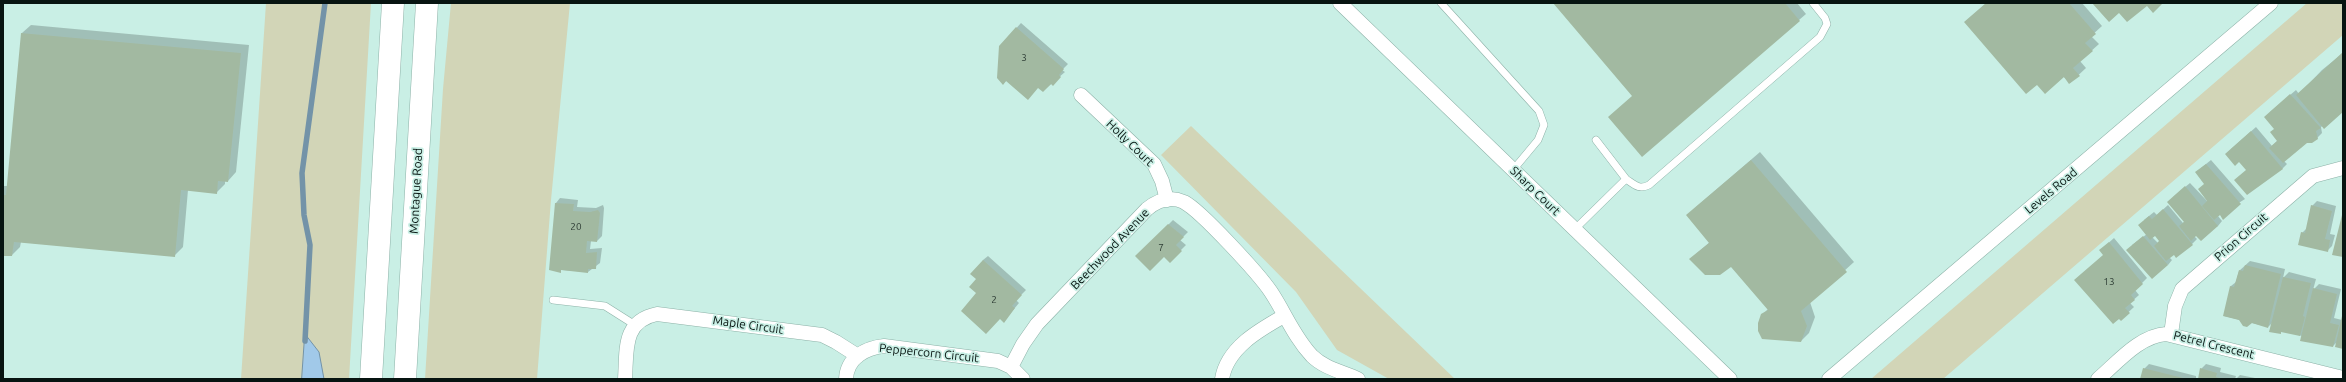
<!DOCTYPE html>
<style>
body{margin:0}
#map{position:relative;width:2346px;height:382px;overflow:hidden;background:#c9efe5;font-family:Ubuntu,sans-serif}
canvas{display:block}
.frame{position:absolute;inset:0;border:4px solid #071411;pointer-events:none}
</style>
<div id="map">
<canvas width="2346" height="382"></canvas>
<div class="frame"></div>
</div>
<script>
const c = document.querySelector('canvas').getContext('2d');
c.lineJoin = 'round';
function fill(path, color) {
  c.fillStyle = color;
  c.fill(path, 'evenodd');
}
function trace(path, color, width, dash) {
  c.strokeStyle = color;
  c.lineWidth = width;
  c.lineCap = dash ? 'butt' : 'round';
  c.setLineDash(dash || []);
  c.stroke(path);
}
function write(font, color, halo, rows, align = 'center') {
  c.font = font + ' Ubuntu,sans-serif';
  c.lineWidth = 3.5;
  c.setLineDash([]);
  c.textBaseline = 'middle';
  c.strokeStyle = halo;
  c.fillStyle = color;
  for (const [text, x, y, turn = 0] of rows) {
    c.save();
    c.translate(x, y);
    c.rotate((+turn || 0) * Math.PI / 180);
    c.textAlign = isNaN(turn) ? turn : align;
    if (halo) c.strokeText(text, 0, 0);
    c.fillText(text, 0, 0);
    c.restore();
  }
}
const green = new Path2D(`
 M266 3H371L349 379H241Z
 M451 3H570L551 200 537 379H425L443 89Z
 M2307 3H2343V35L1943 379H1871Z
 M1191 126 1455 379H1389L1337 350 1296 292 1161 155Z`);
const water = new Path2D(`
 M305 334 319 352 324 379H302Z`);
const shadow = new Path2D(`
 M1554 3H1797L1806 14 1642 155 1633 95Z
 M1987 3H2082L2102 26 2091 36 2099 44 2080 61 2086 68 2070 83Z
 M1021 23 1068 64 1062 70 1065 72 1043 91 1038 87 1007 80 1003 84 1000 46Z
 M31 25 249 45 236 172 228 181H225V184L216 193 188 190 183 247 174 256 21 242 20 247 12 255H3V186H8L22 33Z
 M2343 53V111L2321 127 2322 133 2317 138 2307 142 2284 161 2287 164 2282 169H2247L2231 149 2256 127 2272 146 2278 140 2270 112 2296 90 2299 94 2322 70Z
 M1760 152 1854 262 1810 302 1815 317 1809 333 1801 341 1762 315 1768 309 1731 266 1720 274H1705L1690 259 1710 242 1696 207Z
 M2211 160 2245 199 2218 216 2222 221 2218 226 2196 234 2194 236 2197 239 2192 244 2169 257 2172 260 2168 265 2132 245 2147 234 2144 220 2154 212 2157 215 2168 205 2183 223 2185 221 2173 197 2190 183 2208 202 2201 168ZM2155 235 2160 241 2158 243 2152 237Z
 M560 198 578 200 577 207 596 208 603 205 604 208 602 236 597 241H591L590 249 602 248 600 263 588 272 550 269 556 203Z
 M2317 201 2336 206 2330 234 2335 235 2332 246 2327 251 2302 233 2307 228 2312 206Z
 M1173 220 1188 232 1180 240 1186 245 1170 261 1164 255 1137 256Z
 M2114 238 2147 278 2135 290 2139 295 2130 303 2134 307 2121 319 2104 255 2105 246Z
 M988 256 1026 290 1016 300 1019 303 1004 321 978 293 977 279 983 260Z
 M2250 261 2285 269 2283 278 2289 272 2316 279 2313 290 2319 284 2341 289 2334 318 2342 320 2343 318V348L2337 342 2333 346 2302 336 2282 331 2280 333 2273 322 2268 327 2224 316 2231 286 2236 282 2239 271Z
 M2149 364 2196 376V379H2141L2144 369Z
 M2206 364 2221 368 2220 372 2236 376 2235 379H2199L2201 369Z
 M2240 375 2255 378 2254 379H2236Z`);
const stream = new Path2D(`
 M305 341 310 245 304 215 302 173 325 3`);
const building = new Path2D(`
 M1553 3H1785L1800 21 1642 157 1608 117 1632 96Z
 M1986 3H2069L2096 34 2085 43 2093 51 2073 68 2080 76 2069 84 2064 77 2045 94 2037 85 2026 94 1964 22Z
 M2092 3H2162V4L2153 13 2147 6 2127 22 2119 13 2109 22Z
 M1016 27 1064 69 1059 75 1061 77 1053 86 1051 84 1043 92 1038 88 1028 100 1006 81 1003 85 997 78 999 46Z
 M21 33 241 53 228 182 218 181 217 194 181 190 175 257 14 242 12 256H3V195H6Z
 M2343 52V112L2324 129 2296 95Z
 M2290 94 2321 128 2316 131 2318 139 2312 143H2307L2283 163 2269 148 2277 141 2270 132 2274 129 2264 117Z
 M2251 131 2283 169 2247 195 2234 180 2246 170 2239 162 2235 166 2225 154Z
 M1751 160 1847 272 1801 311 1807 326 1801 342 1762 339 1758 331V323L1761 314 1768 310 1731 267 1720 275H1705L1689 259 1709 243 1686 215Z
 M2206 164 2241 204 2223 220 2220 215 2214 220 2202 206 2207 201 2198 189 2204 184 2195 172Z
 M2185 186 2218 226 2201 241 2196 236 2191 241 2179 226 2184 222 2167 202Z
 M555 203 574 204 573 211 590 212 598 210 600 213 597 242 587 241 586 253 597 252 596 269H588V273L561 270V273L549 270Z
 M2311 205 2332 211 2325 239 2330 240 2328 252 2298 245 2301 232 2305 233Z
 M2163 209 2193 245 2176 258 2174 255 2166 261 2154 246 2159 241 2155 236 2150 240 2138 225 2149 216 2152 219Z
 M2343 211V257L2332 255Z
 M1168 224 1184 237 1176 245 1182 251 1170 263 1164 257 1150 271 1135 256Z
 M2143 236 2168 265 2152 279 2126 250Z
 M2109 242 2143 284 2131 295 2135 300 2125 308 2130 313 2121 321 2119 319 2113 324 2074 280 2103 255 2099 250Z
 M983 260 1022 295 1012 306 1015 308 1004 323 1000 319 986 334 961 311 976 293 969 287 976 279 970 274Z
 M2245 265 2281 274 2268 328 2252 323 2247 327 2243 326 2239 320 2223 316 2230 286 2234 287 2239 270 2243 271Z
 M2283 277 2311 283 2303 316 2305 317 2300 336 2281 332V334L2269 332Z
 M2313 288 2337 294 2330 323 2339 325 2333 347 2300 341Z
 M2342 316H2343V349L2335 347Z
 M2143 368 2183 378V379H2140Z
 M2200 368 2217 373 2216 377 2222 379H2198Z`);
const service = new Path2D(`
 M1441 3 1539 111 1544 125 1538 140 1513 170
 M1596 140 1626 179
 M1575 229 1626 179C1635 185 1639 190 1649 185L1820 37 1827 24 1825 18 1813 3
 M553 300 605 306 635 325`);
const minor = new Path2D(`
 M1340 3 1730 379
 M1081 95 1154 164 1162 181 1167 200
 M2171 334 2175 306 2182 289 2313 176 2343 168
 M1011 367 1023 344 1037 324 1147 209C1158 200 1171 196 1184 202 1201 211 1259 274 1271 292 1285 313 1294 337 1312 356 1324 368 1343 372 1358 379
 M625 379C627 351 622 321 657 314L822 335 836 342 858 356
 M846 379C847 358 865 348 884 346L998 361 1011 367 1023 379
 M1222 379C1227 348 1259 330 1284 316
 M1829 379 2271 3
 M2098 379C2118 362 2139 336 2166 334L2343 378`);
const primary = new Path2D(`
 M371 379 393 3
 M405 379 427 3`);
const numberNames = [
 ["3",1024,58],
 ["20",576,227],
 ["7",1161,248],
 ["13",2109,282],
 ["2",994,300]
];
const streetNames = [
 ["Holly Court",1130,143,44],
 ["Montague Road",416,191,-87],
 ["Sharp Court",1535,191,44],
 ["Levels Road",2051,191,-40],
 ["Prion Circuit",2241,237,-41],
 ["Beechwood Avenue",1110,249,-46],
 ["Maple Circuit",748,325,8],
 ["Petrel Crescent",2214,345,14],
 ["Peppercorn Circuit",929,353,6]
];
fill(green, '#d2d5b7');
fill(water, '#a1c9e9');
trace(water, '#7393a8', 1);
fill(shadow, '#0003');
trace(stream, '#7393a8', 5.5);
fill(building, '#a2b9a1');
trace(service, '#8cb1a7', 8);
trace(minor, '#8cb1a7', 15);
trace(primary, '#8cb1a7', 23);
trace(service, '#fff', 7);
trace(minor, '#fff', 14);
trace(primary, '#fff', 22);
write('10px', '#2e3d35', null, numberNames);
write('12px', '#071411', '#c9efe5', streetNames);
</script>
